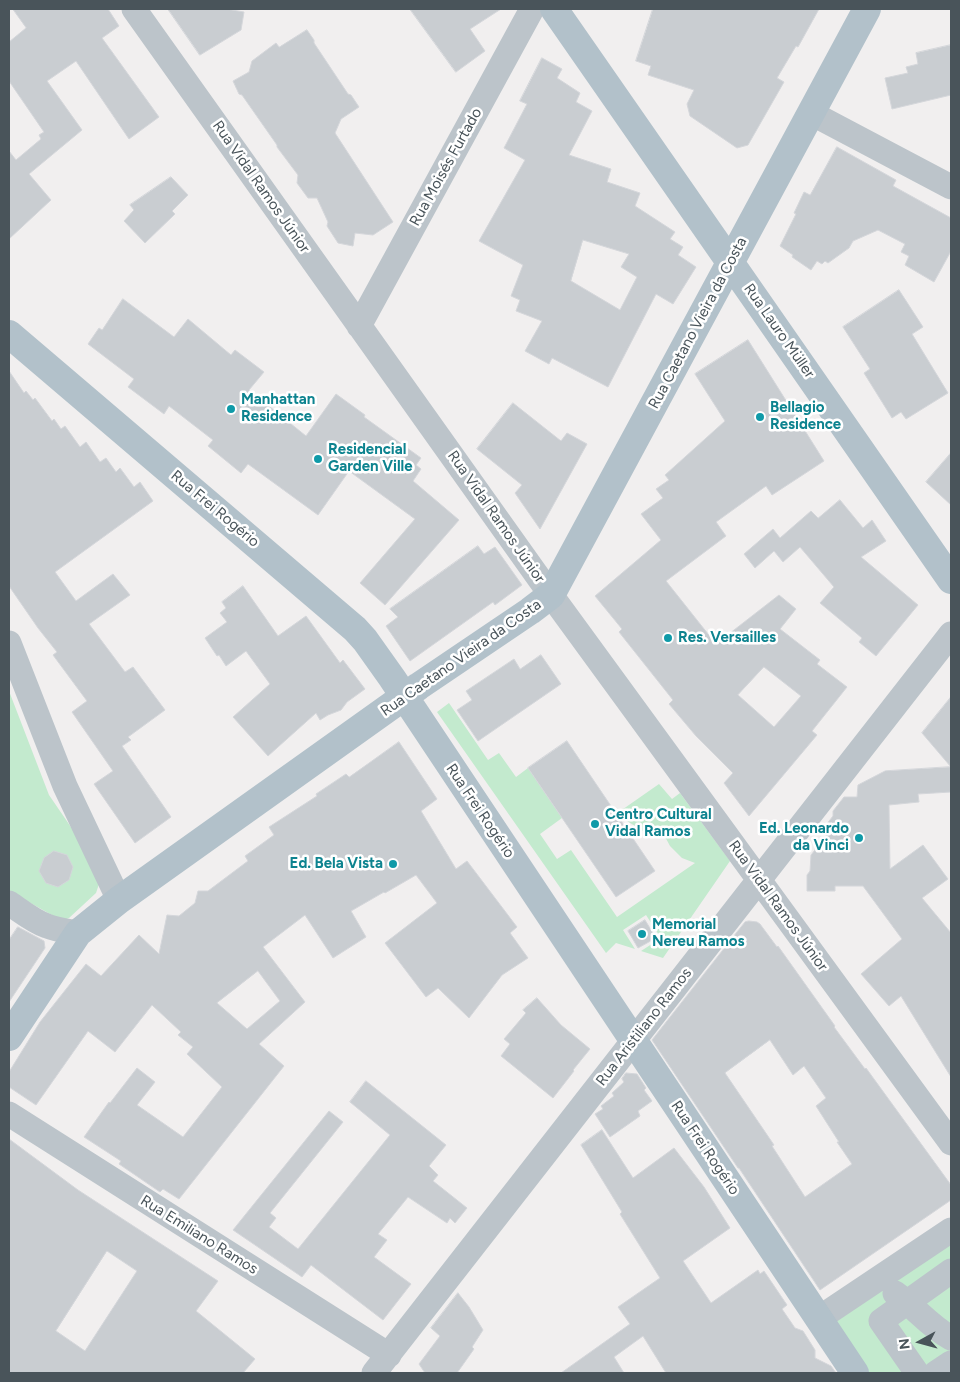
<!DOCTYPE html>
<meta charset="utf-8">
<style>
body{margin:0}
#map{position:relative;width:960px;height:1382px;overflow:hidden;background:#f1efef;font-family:Figtree,sans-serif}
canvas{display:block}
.frame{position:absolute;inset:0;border:10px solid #49545a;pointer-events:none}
.north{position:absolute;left:895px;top:1317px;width:50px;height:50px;-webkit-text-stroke:4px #fff;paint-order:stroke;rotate:263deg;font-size:14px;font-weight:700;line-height:20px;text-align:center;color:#49545a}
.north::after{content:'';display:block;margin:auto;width:18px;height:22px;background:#49545a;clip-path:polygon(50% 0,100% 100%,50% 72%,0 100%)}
</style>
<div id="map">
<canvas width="960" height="1382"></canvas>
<div class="frame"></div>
<div class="north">N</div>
</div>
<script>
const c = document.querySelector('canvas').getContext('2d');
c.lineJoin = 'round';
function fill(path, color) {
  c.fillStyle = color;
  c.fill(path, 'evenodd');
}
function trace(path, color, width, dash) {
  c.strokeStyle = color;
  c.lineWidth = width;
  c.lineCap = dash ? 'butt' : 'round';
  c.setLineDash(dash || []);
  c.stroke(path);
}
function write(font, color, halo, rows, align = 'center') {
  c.font = font + ' Figtree,sans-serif';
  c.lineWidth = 5;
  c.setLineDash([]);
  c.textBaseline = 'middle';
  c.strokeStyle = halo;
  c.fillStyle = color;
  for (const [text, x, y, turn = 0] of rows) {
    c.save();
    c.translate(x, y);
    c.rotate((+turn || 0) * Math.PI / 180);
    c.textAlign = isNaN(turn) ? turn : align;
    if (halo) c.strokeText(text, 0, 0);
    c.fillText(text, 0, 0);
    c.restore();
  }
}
const green = new Path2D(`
 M9 691 49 795 86 849 99 884 96 893 69 918 64 920 59 919 9 891Z
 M449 703 488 760 499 753 516 777 528 768 562 818 540 834 557 859 571 850 617 917 695 863 682 858 670 846 663 833H646L616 814 659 784 672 799 680 793 730 861 663 958 641 951 661 938 646 915 623 930 635 949 616 943 606 953 437 712Z
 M951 1229V1373H855L818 1319Z`);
const building = new Path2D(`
 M13 9H108L119 26 102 38 159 117 129 139 76 61 47 81 82 130 29 174 51 200 9 239V151L16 160 41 139 39 135 44 132 9 81V42L26 28Z
 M168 9H226L244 12 241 30 200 55Z
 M410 9H501L470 29 485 51 456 72Z
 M653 9H819L798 47 796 46 777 78 784 82 748 145 737 148 690 116 687 104 694 90 648 75 651 66 636 61Z
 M307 30 314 40V43L348 94 351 95 359 107 341 119 335 133 393 222 373 235 355 233 353 246 338 243 327 226 328 222 317 198H308L297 183 298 175 277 147V145L242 95 239 94 233 81 249 72 252 61 276 43 279 47Z
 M951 45V95L892 109 885 78 908 73 906 67 918 64 916 53Z
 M542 58 562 69 557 78 580 93 576 102 592 111 569 155 611 169 607 182 640 193 635 206 675 232 670 239 683 247 678 255 696 267 673 304 656 294 608 387 552 358 549 364 525 351 542 321 516 311 520 300 511 296 523 265 479 241 525 160 504 148 527 104 520 101ZM583 240 629 254 621 267 637 277 620 310 571 281Z
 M837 147 896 180 893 186 951 218V251L934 282 905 265 909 256 901 252 905 244 878 230 853 241 849 248 828 263 825 261 822 264 817 261 811 270 792 257 793 255 780 246 796 214 794 213 804 192 810 195Z
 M171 177 188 195 172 211 175 214 145 243 124 221 134 210 130 205Z
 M899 290 923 327 912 334 948 393 906 419 901 412 892 418 864 373 870 369 843 327Z
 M123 299 174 337 188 319 231 355 235 350 264 372 249 390 306 436 336 394 365 415 364 417 421 458 416 465 421 469 413 481 459 520 385 605 360 583 415 519 349 471 318 515 248 464 241 473 208 446 213 440 169 406 164 414 128 387 134 379 88 344 99 328 102 330Z
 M748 340 824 461 772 495 766 486 716 522 726 536 666 581 716 644 779 595 796 609 780 629 820 660 817 664 847 687 812 731 817 735 749 816 724 783 733 773 696 736 669 704 673 700 619 632 622 629 595 596 661 540 641 514 663 498 656 489 669 480 665 475 725 421 695 374ZM764 667 801 696 774 727 738 695Z
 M9 371 24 393 26 391 33 400 35 398 52 421 54 419 61 429 65 426 80 447 86 442 100 462 106 458 116 472 120 468 134 487 140 482 153 501 55 572 76 601 113 574 130 595 89 624 125 672 133 667 165 710 128 737 131 740 122 746 171 817 135 843 94 784 113 771 72 712 87 701 53 655 57 652 38 628 9 586Z
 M513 403 561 441 567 433 587 444 540 529 515 493 522 485 477 449Z
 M951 453V505L926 482Z
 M840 500 863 528 872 520 886 541 861 557 918 605 876 656 859 642 862 638 820 603 834 587 800 547 783 562 774 551 755 568 744 554 773 529 780 538 811 511 818 518Z
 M478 546 484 554 495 547 522 585 495 605 493 602 410 661 386 626 398 617 390 609Z
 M243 586 278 636 306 616 340 663 343 660 365 689 347 702 341 710 328 715 320 720 316 713 268 756 233 717 270 684 246 651 226 666 219 655 217 656 205 638 227 622 220 613 226 608 222 602Z
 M541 655 561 684 478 741 457 710 472 700 466 691 514 659 520 669Z
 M951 697V767L922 733Z
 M567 741 655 871 616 897 528 768Z
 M399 742 437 799 421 811 456 869 467 861 517 927 510 933 528 958 502 975 469 1018 438 988 426 997 385 943 437 903 416 875 385 893 384 892 351 911 366 937 333 958 305 915 263 947 305 1002 259 1044 284 1066 179 1199 163 1189 160 1192 119 1164 121 1161 84 1137 109 1102 110 1103 137 1068 155 1082 137 1105 183 1137 222 1087 187 1054 193 1047 178 1035 181 1032 152 1005 115 1052 88 1031 36 1105 9 1087V1072L40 1022 86 964 101 976 139 935 159 954 167 915 179 916 195 903 198 891H208L248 861 245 856 274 835 269 827 317 796 316 794 346 774 349 777ZM258 971 280 1001 247 1029 217 1003Z
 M951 767V792L918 794 919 802 889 805 890 869 923 845 948 879 922 898 951 933V1077L901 996 889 1006 861 974 902 939 863 886H835V891H807V875L810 871 811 855 815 850V840H826V825L833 816V811L844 797H857L858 785 885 771Z
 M54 851 67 855 73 867 69 880 58 887 46 883 39 871 44 858Z
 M645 920 656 938 638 948 628 931Z
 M749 921 757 922 760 924 777 947 778 946 835 1026 834 1027 865 1069 866 1068 951 1185V1200L820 1290 739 1168H738L652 1040 737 932 745 922ZM770 1040 793 1075 804 1066 826 1098 816 1106 839 1142H837L852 1164 805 1197 772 1146 774 1145 725 1073Z
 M18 927 44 941 45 948 9 1002V940Z
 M537 998 561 1025 590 1049 573 1070 574 1071 553 1098 501 1056 510 1044 504 1039 526 1013 523 1010Z
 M626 1073 637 1074 646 1088 644 1090 652 1101 638 1111 640 1116 610 1137 595 1114 603 1109 601 1106 614 1096 612 1093 624 1082 622 1079Z
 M366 1081 446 1145 429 1166 438 1175 433 1181 467 1208 455 1223 450 1218 447 1223 408 1197 378 1234 387 1240 374 1257 411 1284 383 1320 311 1265 302 1277 233 1230 329 1111 343 1122 270 1213 276 1218 269 1227 298 1249 390 1135 350 1102Z
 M602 1130 633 1178 674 1148 704 1187 730 1228 683 1261 711 1303 758 1270 760 1274 764 1271 787 1305 782 1309 795 1328 803 1331 815 1350V1358L831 1366 836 1373H666L643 1336 614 1357 624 1373H561L630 1324 618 1307 660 1278 620 1214 622 1212 581 1145Z
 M9 1139 78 1190 218 1281 196 1311 255 1359 243 1373H9ZM107 1251 137 1271 85 1351 56 1331Z
 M458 1293 469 1307 483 1330 472 1347 474 1349 457 1373H425L419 1364 440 1336 431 1328Z`);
const minor = new Path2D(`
 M134 9 551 595 951 1143
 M811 113 951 187
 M359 326 532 9
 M9 643 65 786 119 900
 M9 903C21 911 33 921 47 926 57 930 67 931 78 933
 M9 1114 389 1355
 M895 1293C915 1307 929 1326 951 1338
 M818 1319 951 1230
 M374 1373 951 634
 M917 1373 881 1321 951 1271
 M936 1373 951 1363`);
const major = new Path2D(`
 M554 9 951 580
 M9 334 355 629 365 640 392 678 855 1373
 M9 1037 78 933 119 900 419 686 530 611 551 595 867 9`);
const markers = [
 [231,409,5,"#0f9aa8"],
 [760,417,5,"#0f9aa8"],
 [318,459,5,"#0f9aa8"],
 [668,638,5,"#0f9aa8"],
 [595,824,5,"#0f9aa8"],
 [859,838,5,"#0f9aa8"],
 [393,864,5,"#0f9aa8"],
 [642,934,5,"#0f9aa8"]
];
const streetNames = [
 ["Rua Moisés Furtado",446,167,-61],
 ["Rua Vidal Ramos Júnior",261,187,55],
 ["Rua Caetano Vieira da Costa",698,323,-62],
 ["Rua Lauro Müller",779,331,55],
 ["Rua Frei Rogério",215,509,40],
 ["Rua Vidal Ramos Júnior",496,517,55],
 ["Rua Caetano Vieira da Costa",461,658,-35],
 ["Rua Frei Rogério",480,811,56],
 ["Rua Vidal Ramos Júnior",778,906,54],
 ["Rua Aristiliano Ramos",644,1027,-52],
 ["Rua Frei Rogério",705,1148,56],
 ["Rua Emiliano Ramos",199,1235,32]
];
const cultureNames = [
 ["Manhattan",241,400],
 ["Residence",241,417],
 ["Bellagio",770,408],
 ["Residence",770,425],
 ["Residencial",328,450],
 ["Garden Ville",328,467],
 ["Res. Versailles",678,638],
 ["Centro Cultural",605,815],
 ["Vidal Ramos",605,832],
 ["Ed. Leonardo",849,829,"right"],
 ["da Vinci",849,846,"right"],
 ["Ed. Bela Vista",383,864,"right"],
 ["Memorial",652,925],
 ["Nereu Ramos",652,942]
];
fill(green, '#c3eace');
fill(building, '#c9cdd1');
trace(building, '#d4d6da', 1);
trace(minor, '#bcc4ca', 25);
trace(major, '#b2c1ca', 28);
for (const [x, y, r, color] of markers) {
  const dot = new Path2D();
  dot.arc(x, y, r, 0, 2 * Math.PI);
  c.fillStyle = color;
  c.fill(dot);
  trace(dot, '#fff', 2);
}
write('15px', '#49545a', '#fff', streetNames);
write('bold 15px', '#0d838f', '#fff', cultureNames, 'left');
</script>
